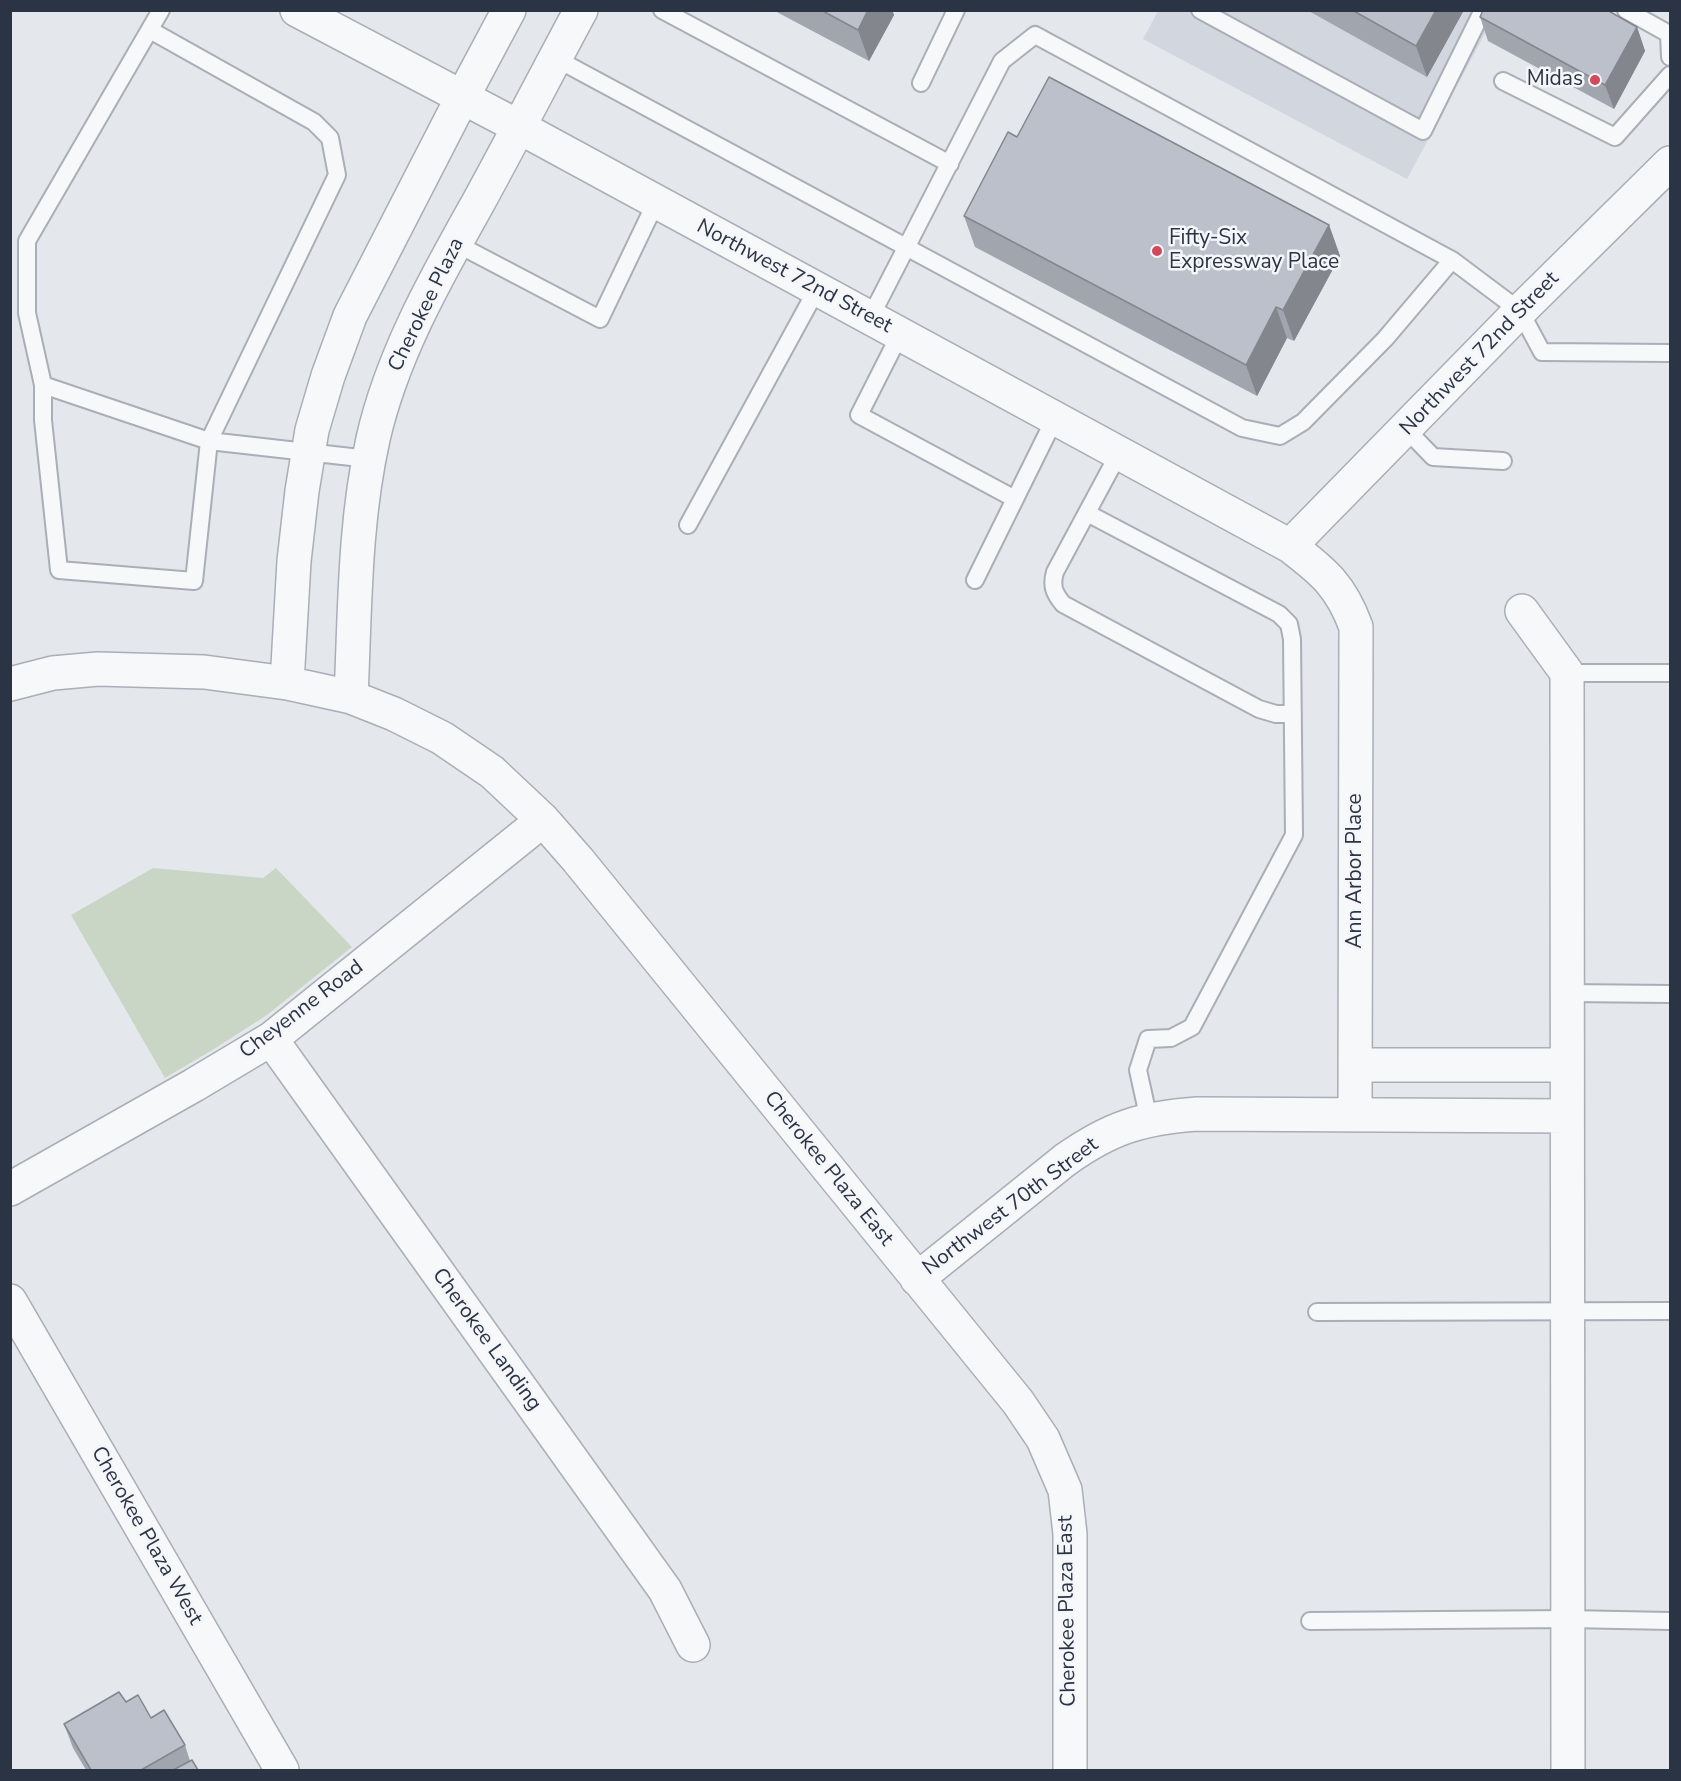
<!DOCTYPE html>
<style>
body{margin:0}
#map{position:relative;width:1681px;height:1781px;overflow:hidden;background:#e4e7ec;font-family:"Nunito Sans",sans-serif}
canvas{display:block}
.frame{position:absolute;inset:0;border:12px solid #2b3445;pointer-events:none}
</style>
<div id="map">
<canvas width="1681" height="1781"></canvas>
<div class="frame"></div>
</div>
<script>
const c = document.querySelector('canvas').getContext('2d');
c.lineJoin = 'round';
function fill(path, color) {
  c.fillStyle = color;
  c.fill(path, 'evenodd');
}
function trace(path, color, width, dash) {
  c.strokeStyle = color;
  c.lineWidth = width;
  c.lineCap = dash ? 'butt' : 'round';
  c.setLineDash(dash || []);
  c.stroke(path);
}
function write(font, color, halo, rows, align = 'center') {
  c.font = font + ' "Nunito Sans",sans-serif';
  c.lineWidth = 5;
  c.setLineDash([]);
  c.textBaseline = 'middle';
  c.strokeStyle = halo;
  c.fillStyle = color;
  for (const [text, x, y, turn = 0] of rows) {
    c.save();
    c.translate(x, y);
    c.rotate((+turn || 0) * Math.PI / 180);
    c.textAlign = isNaN(turn) ? turn : align;
    if (halo) c.strokeText(text, 0, 0);
    c.fillText(text, 0, 0);
    c.restore();
  }
}
const built = new Path2D(`
 M1158 11H1497L1407 179 1143 39Z`);
const green = new Path2D(`
 M153 868 263 878 276 868 352 947 267 1015 214 1049 165 1078 71 915Z`);
const lane = new Path2D(`
 M161 10 27 241V313L43 385 209 441 369 459
 M662 10 950 164
 M1200 10 1423 131 1483 10
 M1626 10 1669 34 1670 57
 M555 58 1242 428 1280 436 1303 422 1385 339 1452 260 1035 35 1002 61 870 318
 M1503 81 1615 137 1670 75
 M921 83 956 10
 M455 243 600 319 656 202
 M1452 260 1520 311 1542 352 1670 353
 M900 334 859 415 1015 499
 M43 385V420L59 570 194 581 209 441 337 175 330 138 314 122 150 30
 M1406 429 1433 457 1503 461
 M1119 453 1055 572C1051 586 1054 593 1063 604L1259 709 1276 714H1293
 M1087 513 1279 614 1289 624 1292 639 1294 835 1192 1027 1171 1038 1148 1039 1138 1070 1149 1120
 M688 525 817 289
 M975 580 1055 418
 M1567 673H1670
 M1567 993 1670 994
 M1317 1312 1670 1311
 M1310 1621 1568 1619 1670 1621`);
const street = new Path2D(`
 M297 10 519 127 1290 546C1324 572 1341 586 1356 627L1355 1114
 M1290 546 1520 311 1670 163
 M1522 611 1567 673 1568 1770
 M287 683 294 561 302 491 312 430 328 376 350 316 462 98 509 10
 M10 684 53 673 98 669 204 672 287 683 351 697 394 714 442 738 492 772 543 820 578 860 1018 1402 1043 1439 1065 1490 1070 1534V1770
 M351 697C355 611 354 524 373 439 392 355 436 278 478 203 513 139 546 75 581 10
 M271 1039 665 1590 693 1645
 M1356 1065H1567
 M10 1189 194 1085 271 1039 543 820
 M917 1279 1065 1160C1110 1128 1141 1118 1197 1114L1567 1116
 M10 1301 282 1770`);
const wall = new Path2D(`
 M773 10H892L894 15 869 61Z
 M1307 10H1464L1427 77Z
 M1480 17 1637 27 1645 51 1614 109 1488 41Z
 M1017 137 1329 225 1340 256 1294 341 1287 338 1257 396 975 247 964 216Z
 M126 1702 151 1718 185 1745 190 1761 198 1770H86L73 1748 64 1724Z`);
const shadedWall = new Path2D(`
 M868 10H892L894 15 869 61 858 30Z
 M1436 10H1464L1427 77 1416 46Z
 M1637 27 1645 51 1614 109 1605 85Z
 M1329 225 1340 256 1294 341 1283 310Z
 M1276 307 1287 338 1257 396 1246 365Z`);
const building = new Path2D(`
 M821 10H868L858 30Z
 M1352 10H1436L1416 46Z
 M1483 10H1607L1637 27 1605 85 1480 17Z
 M1049 77 1329 225 1283 310 1276 307 1246 365 964 216 1008 132 1017 137Z
 M119 1692 126 1702 138 1695 151 1718 164 1710 185 1745 141 1770H91L64 1724Z
 M192 1760 198 1770H173Z`);
const markers = [
 [1595,80,6,"#d1495b"],
 [1157,251,6,"#d1495b"]
];
const poiNames = [
 ["Midas",1583,80],
 ["Fifty-Six",1169,239,"left"],
 ["Expressway Place",1169,263,"left"]
];
const streetNames = [
 ["Northwest 72nd Street",794,277,28],
 ["Cherokee Plaza",427,305,-64],
 ["Northwest 72nd Street",1480,354,-46],
 ["Ann Arbor Place",1356,871,-90],
 ["Cheyenne Road",302,1010,-37],
 ["Cherokee Plaza East",828,1169,51],
 ["Northwest 70th Street",1011,1207,-37],
 ["Cherokee Landing",486,1340,54],
 ["Cherokee Plaza West",146,1536,60],
 ["Cherokee Plaza East",1068,1611,-91]
];
fill(built, '#d2d6de');
fill(green, '#c9d6c5');
trace(lane, '#a9aeb7', 20);
trace(street, '#a9aeb7', 36);
trace(lane, '#f7f8fa', 16);
trace(street, '#f7f8fa', 33);
fill(wall, '#a1a5ae');
fill(shadedWall, '#83868d');
fill(building, '#bbc0ca');
trace(building, '#83868d', 1.5);
for (const [x, y, r, color] of markers) {
  const dot = new Path2D();
  dot.arc(x, y, r, 0, 2 * Math.PI);
  c.fillStyle = color;
  c.fill(dot);
  trace(dot, '#f4f6f9', 2);
}
write('21px', '#2b3445', '#f4f6f9', poiNames, 'right');
write('21px', '#2b3445', '#f4f6f9', streetNames);
</script>
